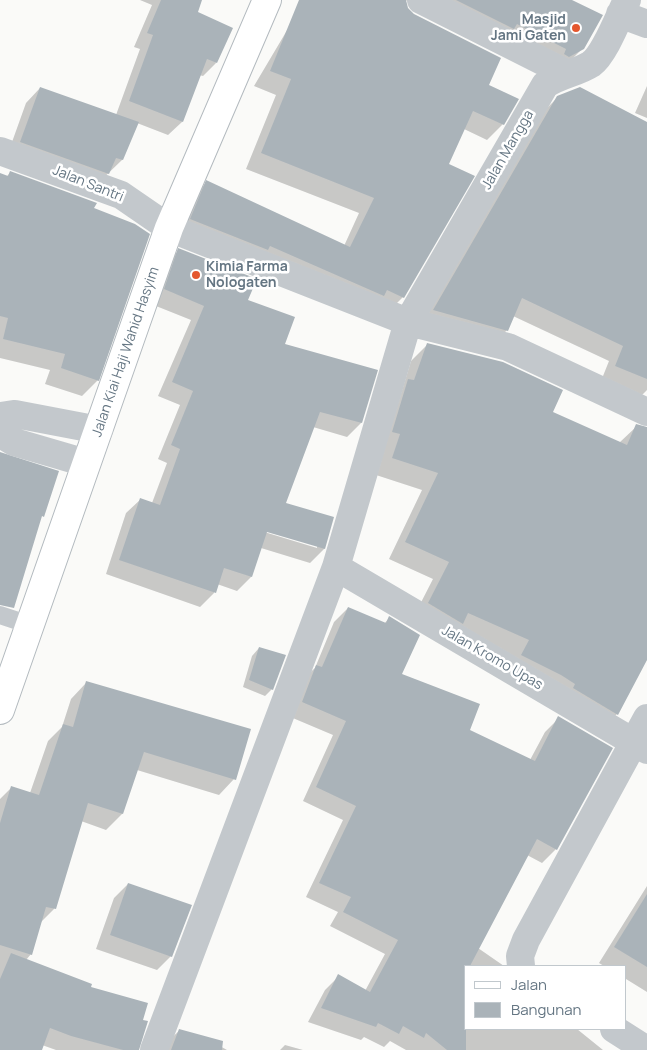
<!DOCTYPE html>
<style>
body{margin:0}
#map{position:relative;width:647px;height:1050px;overflow:hidden;background:#fafaf8;font-family:Manrope,sans-serif}
canvas{display:block}
.legend{position:absolute;left:464px;top:965px;width:162px;height:65px;box-sizing:border-box;background:#fff;border:1px solid #c1c8cd;margin:0;padding:6px 9px;list-style:none;font-size:15px;color:#657683}
.legend li{display:flex;align-items:center;gap:10px;height:25px}
.legend b{width:25px;border:1px solid #c1c8cd}
</style>
<div id="map">
<canvas width="647" height="1050"></canvas>
<ul class="legend">
<li><b style="height:6px;background:#fff"></b>Jalan</li>
<li><b style="height:14px;background:#aab3b9"></b>Bangunan</li>
</ul>
</div>
<script>
const c = document.querySelector('canvas').getContext('2d');
c.lineJoin = 'round';
function fill(path, color) {
  c.fillStyle = color;
  c.fill(path, 'evenodd');
}
function trace(path, color, width, dash) {
  c.strokeStyle = color;
  c.lineWidth = width;
  c.lineCap = dash ? 'butt' : 'round';
  c.setLineDash(dash || []);
  c.stroke(path);
}
function write(font, color, halo, rows, align = 'center') {
  c.font = font + ' Manrope,sans-serif';
  c.lineWidth = 5;
  c.setLineDash([]);
  c.textBaseline = 'middle';
  c.strokeStyle = halo;
  c.fillStyle = color;
  for (const [text, x, y, turn = 0] of rows) {
    c.save();
    c.translate(x, y);
    c.rotate((+turn || 0) * Math.PI / 180);
    c.textAlign = isNaN(turn) ? turn : align;
    if (halo) c.strokeText(text, 0, 0);
    c.fillText(text, 0, 0);
    c.restore();
  }
}
const shadow = new Path2D(`
 M140 0H201L196 13 216 63 203 76 199 75 182 122 168 135 137 123 122 160 93 188 7 156 26 103 40 88 116 115 140 49 134 47 152 5Z
 M305 0H404L407 9 487 85 503 124 487 140 464 129 447 164 403 297 387 313 175 235 191 198 207 182 344 246 359 213 246 169 276 95 254 86Z
 M405 0H569L583 48 567 64Z
 M647 86V118L635 113Z
 M555 100 647 148V390L640 397 601 381 609 361 513 316 507 330 492 345 419 325 540 115Z
 M10 173 93 209 98 380 82 396 45 384 50 370 0 358V183Z
 M179 250 247 300 283 344 376 371 361 423 347 437 313 427 285 504 333 518 324 549 310 563 261 548 251 577 237 591 217 584 214 593 200 607 106 574 126 513 141 499 152 503 167 463 158 459 180 405 158 396 191 320 151 304 165 264ZM262 529 317 546V548L261 531Z
 M428 344 552 413 619 443 637 426 647 429V659L617 714 600 731 412 620 433 579 389 559 422 490 376 475 411 361Z
 M348 608 384 624 389 618 400 674 469 731 530 760 545 732 559 718 556 849 542 863 527 855 478 948 504 966H466V1029H577L603 1050H406L390 1041 384 1047 364 1037 361 1040 308 1022 325 990 339 976 365 991 385 954 330 926 338 912 306 897 343 820 303 801 333 735 288 716 302 680 315 668 334 622Z
 M259 648 272 689 265 696 243 687 252 656Z
 M86 683 234 779 219 795 137 770 122 814 106 830 81 821 54 909 40 923 31 954 26 960 89 988 142 1020 138 1050H56L42 1045 41 1050H0V799L11 788 30 793 48 741 62 727 71 699Z
 M128 884 171 956 157 970 96 949 114 898Z
 M647 886V992L626 979V966H604L599 963Z
 M179 1031 204 1037 227 1050H163L165 1044Z
 M285 1045 303 1050H280Z`);
const building = new Path2D(`
 M161 0H202L198 12 233 28 217 63 207 59 183 122 129 101 153 35 147 33Z
 M299 0H406L408 8 414 14 501 58 489 85 519 99 504 125 473 111 449 164 475 176 404 298 387 290 384 296 270 246 268 250 190 219 206 180 350 247 374 198 261 153 291 79 270 71Z
 M456 0H572L603 15 584 49 569 57 564 54 566 49 517 24 514 29Z
 M40 87 139 122 123 160 116 158 109 174 20 142Z
 M580 87 647 122V379L615 366 623 346 522 298 508 331 433 310 557 96Z
 M10 171 97 203 94 208 135 224 150 234 99 381 61 368 65 354 3 339 8 318 0 316V173L8 176Z
 M178 248 257 279 248 300 295 317 285 344 378 370 362 423 320 412 286 503 334 517 325 549 267 532 252 577 224 568 216 593 119 560 140 498 160 505 180 449 171 445 193 391 172 382 204 306 164 289Z
 M427 343 503 362 563 390 553 412 627 445 636 424 647 427V660L618 715 573 688 575 684 561 675 521 655 529 640 468 613 463 624 428 603 449 562 405 542 438 473 392 458 400 434 392 432 408 379 414 380Z
 M0 452 59 471 44 517 42 516 14 608 0 605Z
 M348 607 386 623 389 616 420 635 402 674 480 704 470 730 535 761 558 716 613 748 557 850 537 839 470 966H466V1050H447L426 1033 424 1038 403 1026 399 1034 378 1023 376 1027 321 1008 338 974 370 992 398 940 343 912 351 897 319 883 356 806 316 787 346 721 302 702 316 665 322 667Z
 M259 647 286 655 273 690 249 680Z
 M86 681 251 729 236 780 144 752 123 814 88 803 56 909 46 907 32 955 0 945V823L11 786 39 795 63 724 73 727Z
 M128 883 192 905 172 957 110 935Z
 M647 894V967L614 947Z
 M11 953 92 984 91 987 148 1003 143 1020 148 1021 139 1050H123L71 1036 50 1028 42 1050H0V979Z
 M179 1029 223 1041 222 1050H171Z`);
const lane = new Path2D(`
 M0 615 30 625`);
const street = new Path2D(`
 M421 0 568 74
 M620 14 647 24
 M0 151 121 195 169 228 408 322 508 347 647 412
 M0 416 15 414 99 430
 M0 434 14 442 86 463
 M336 567 647 750
 M521 966 520 956 526 940 647 718
 M614 1029 647 1050
 M154 1050 336 567 408 322 545 85C559 75 577 73 591 64 605 54 619 16 627 0`);
const secondary = new Path2D(`
 M0 710 169 228 267 0`);
const markers = [
 [576,28,5,"#e4572e"],
 [196,275,5,"#e4572e"]
];
const poiNames = [
 ["Masjid",566,20],
 ["Jami Gaten",566,36],
 ["Kimia Farma",206,267,"left"],
 ["Nologaten",206,283,"left"]
];
const streetNames = [
 ["Jalan Mangga",508,150,-60],
 ["Jalan Santri",88,184,22],
 ["Jalan Kiai Haji Wahid Hasyim",126,352,-71],
 ["Jalan Kromo Upas",492,658,30]
];
fill(shadow, '#0003');
fill(building, '#aab3b9');
trace(secondary, '#b3babf', 30);
trace(lane, '#c3c8cc', 18);
trace(street, '#c3c8cc', 28);
trace(secondary, '#fff', 28);
for (const [x, y, r, color] of markers) {
  const dot = new Path2D();
  dot.arc(x, y, r, 0, 2 * Math.PI);
  c.fillStyle = color;
  c.fill(dot);
  trace(dot, '#fff', 2);
}
write('bold 14px', '#657683', '#fff', poiNames, 'right');
write('14px', '#657683', '#fff', streetNames);
</script>
